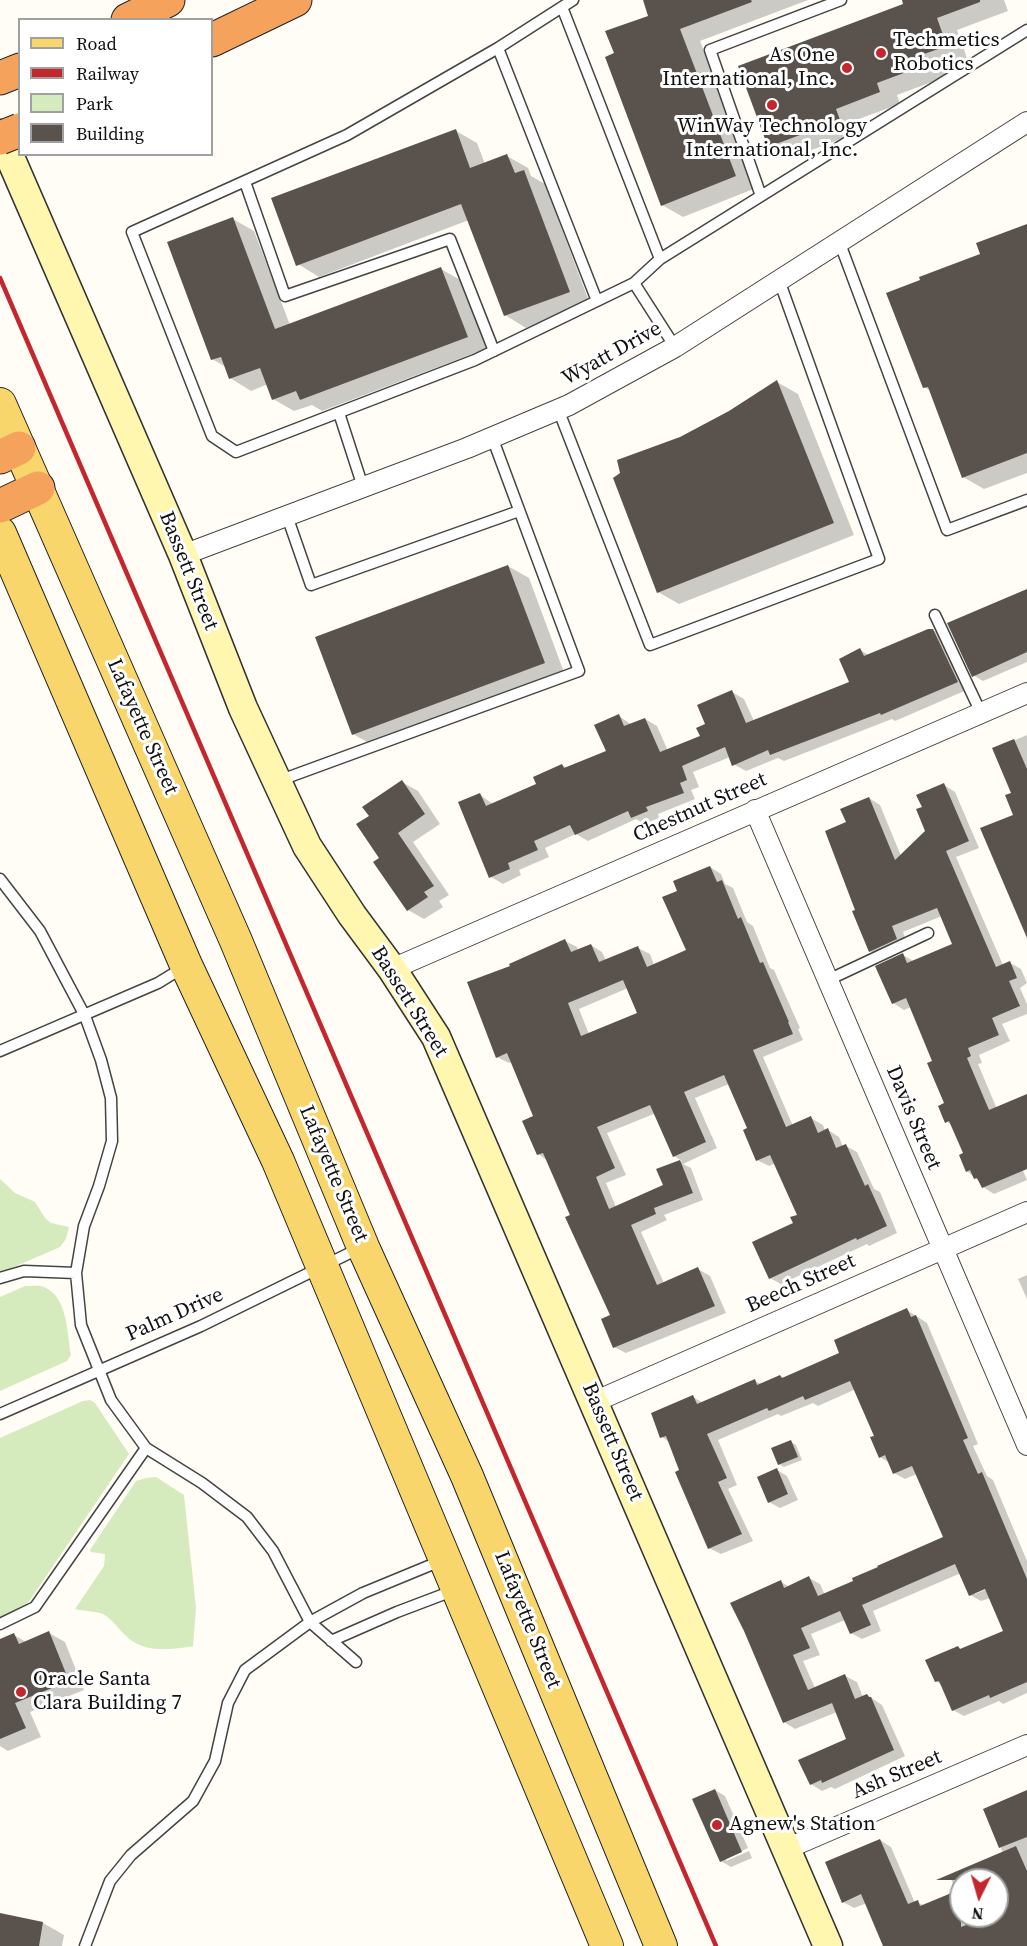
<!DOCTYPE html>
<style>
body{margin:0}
#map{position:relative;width:1027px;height:1946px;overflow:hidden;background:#fffdf5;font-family:"Source Serif 4",serif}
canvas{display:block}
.legend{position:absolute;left:18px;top:18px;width:195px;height:138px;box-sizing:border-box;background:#fff;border:2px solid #a0a0a0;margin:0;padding:8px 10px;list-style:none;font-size:18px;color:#111}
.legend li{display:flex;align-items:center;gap:12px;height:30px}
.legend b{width:30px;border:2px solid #a0a0a0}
.north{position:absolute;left:949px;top:1868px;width:60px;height:60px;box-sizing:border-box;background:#fff;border:2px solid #a0a0a0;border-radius:50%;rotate:185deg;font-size:16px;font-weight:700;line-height:24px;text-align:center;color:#111}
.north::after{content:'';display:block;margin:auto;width:21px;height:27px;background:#c4262e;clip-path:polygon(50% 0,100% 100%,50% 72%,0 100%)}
</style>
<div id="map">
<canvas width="1027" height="1946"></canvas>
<ul class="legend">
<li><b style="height:8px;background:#f9d66b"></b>Road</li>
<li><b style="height:8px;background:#c4262e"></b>Railway</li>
<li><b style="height:16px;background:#d5ebbd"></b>Park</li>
<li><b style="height:16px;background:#5a524d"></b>Building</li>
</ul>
<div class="north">N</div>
</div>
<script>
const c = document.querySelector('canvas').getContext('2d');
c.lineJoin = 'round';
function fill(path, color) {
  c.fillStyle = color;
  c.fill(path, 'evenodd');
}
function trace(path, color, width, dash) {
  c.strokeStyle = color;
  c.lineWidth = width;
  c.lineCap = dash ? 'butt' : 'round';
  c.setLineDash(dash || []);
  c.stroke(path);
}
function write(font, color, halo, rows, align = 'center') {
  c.font = font + ' "Source Serif 4",serif';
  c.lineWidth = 6;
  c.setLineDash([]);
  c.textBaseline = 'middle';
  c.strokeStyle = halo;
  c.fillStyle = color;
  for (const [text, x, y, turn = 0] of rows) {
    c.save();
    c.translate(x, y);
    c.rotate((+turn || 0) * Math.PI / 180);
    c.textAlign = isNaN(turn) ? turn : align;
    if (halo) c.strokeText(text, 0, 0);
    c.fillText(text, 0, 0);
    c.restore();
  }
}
const green = new Path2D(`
 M0 1179 15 1193 35 1202 45 1218 51 1223 69 1227 66 1239 60 1247 0 1273Z
 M25 1286C31 1286 39 1285 44 1287 68 1297 67 1333 71 1355L67 1361 0 1391V1297Z
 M90 1400 95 1403 129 1454 30 1600 22 1608 0 1618V1438L83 1401Z
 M156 1477 184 1495 196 1608 193 1646 189 1647C165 1650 142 1653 124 1634 117 1627 112 1619 103 1614 95 1611 84 1611 75 1609L104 1566 105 1554 91 1552 90 1550 136 1481 146 1478Z`);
const shadow = new Path2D(`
 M644 0H808L700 41 756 188 683 217 662 205 616 54 650 17Z
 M903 0H1004L1008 11 957 30 967 58 944 66 948 76 897 95 900 104 856 120 860 132 790 158 769 146 905 5Z
 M456 131 477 143 485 164 507 156 528 168 531 176 545 184 590 304 526 328 505 315 469 220 319 277 298 264Z
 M233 219 254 231 290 325 441 269 462 281 488 348 322 411 312 405 294 411 273 399 268 384 251 391 230 378 226 367 212 359Z
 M1027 225V473L984 489 963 477 931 391 924 387 982 255Z
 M777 382 798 394 854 535 679 604 658 592 681 438 729 412Z
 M508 566 529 578 565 675 374 746 353 734Z
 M1027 590V662L983 681 973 675Z
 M933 630 945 637 969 689 895 721 892 719 784 761 778 758 746 771 733 764 730 757 693 772 699 787 691 790 695 799 658 814 659 818 644 824 636 819 588 841 576 834 545 848 549 857 519 870 521 875 503 884 491 877 480 795 493 804 538 784 562 765 567 768 608 752 619 716 632 725 645 719 657 726 668 751 702 737 707 725 732 692 744 699 754 721 852 682 860 650 869 655Z
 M1027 735V923L1013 793 994 749Z
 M402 782 418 791 440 824 413 842 449 895 439 901 443 907 424 919 408 910 381 858 371 816Z
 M944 785 955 792 979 848 956 857 1003 965 1010 963 1021 969 1027 983 1020 988 1027 1004V1014L1002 1024 1010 1041 979 1055 982 1063 978 1064 997 1109 1027 1096V1161L1020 1164 1027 1180 994 1194 983 1187 980 1182 967 1171 965 1154 953 1125 947 1122 946 1104 933 1062 911 1007 904 1010 893 1003 903 955 915 962 954 944 942 916 903 932 908 946 882 958 870 951 857 911 848 823 869 798 880 805 901 856 927 831 924 808Z
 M710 867 721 874 725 884 733 888 747 922 753 926 770 968 774 970 800 1028 798 1029 803 1040 763 1057 793 1126 811 1118 823 1125 825 1131 828 1130 839 1137 843 1147 846 1146 857 1152 874 1189 880 1192 897 1233 869 1246 867 1244 781 1284 770 1278 799 1215 776 1163 769 1166 757 1160 748 1129 729 1084 695 1098 717 1148 683 1164 691 1168 703 1200 664 1215 667 1220 641 1232 664 1283 698 1269 710 1276 726 1313 626 1353 614 1347 612 1316 547 1160 538 1154 535 1117 512 1062 509 1063 497 1057 511 967 565 941 577 947 578 951 591 945 602 952 606 961 638 948 650 954 654 965 688 951 679 891ZM628 988 639 1014 589 1034 579 1009ZM656 1113 674 1156 682 1161 658 1170 665 1186 616 1207 606 1183 626 1175 607 1133Z
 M1027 1275V1299L1018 1279Z
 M907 1310 927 1323 978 1444 973 1446 987 1476 993 1480 1027 1561V1693L1003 1704 999 1701 964 1716 953 1710 942 1685 936 1681 958 1647 962 1650 1005 1632 990 1598 981 1601 970 1595 961 1573 873 1611 881 1631 862 1639 851 1633 845 1620 811 1634 820 1655 803 1661 815 1688 845 1676 857 1682 863 1697 867 1695 882 1705 905 1756 835 1789 831 1787 822 1791 811 1784 848 1739 837 1712 795 1729 784 1722 781 1582 790 1587 809 1578 820 1584 825 1595 945 1538 917 1474 905 1479 894 1473 890 1463 880 1457 876 1436 856 1389 818 1406 813 1403 781 1416 778 1414 718 1440 737 1485 728 1489 753 1541 721 1554 709 1548 669 1442 662 1437 693 1397 703 1403 755 1381 761 1384 780 1376 784 1379 841 1354ZM992 1587 975 1594V1591Z
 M791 1442 796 1445 802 1460 784 1467 779 1464Z
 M777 1470 787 1476 798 1500 780 1508 769 1502Z
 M49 1633 65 1642 84 1690 30 1712 41 1737 8 1751 0 1746V1640L14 1635 26 1642Z
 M715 1790 725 1796 748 1848 726 1858V1861L749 1851 752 1858 731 1867 721 1861Z
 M1027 1792V1946H884L867 1903 854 1908 843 1902 880 1840 891 1847 915 1903 917 1902 929 1908 959 1898 950 1876 1003 1853 985 1810ZM961 1880H997V1916H961Z
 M0 1915 43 1923 64 1935 62 1946H0Z`);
const building = new Path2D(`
 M643 0H751L752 2 680 29 736 176 661 206 605 57 614 53 605 31 648 16Z
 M902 0H980V2L937 18 947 46 924 54 928 64 877 83 880 92 836 109 840 120 768 147 738 66 903 4Z
 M456 129 470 168 507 154 515 173 524 170 570 292 504 316 461 204 296 266 271 198Z
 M233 217 275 329 441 267 468 337 300 400 296 391 272 400 260 368 229 379 221 357 211 360 167 242Z
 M1027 224V453L962 478 928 387 923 388 886 293 920 280 919 277 980 254 976 243Z
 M777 380 834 523 657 593 613 478 620 473 617 460 680 437 729 411Z
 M508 565 545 663 352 735 315 637Z
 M1027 589V652L972 677 947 623Z
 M928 629H933L958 682 881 715 880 713 770 755 768 750 732 766 725 747 682 766 687 780 680 783 684 793 646 807 648 811 631 818 628 811 575 835 570 825 534 841 538 850 508 863 510 869 489 878 458 802 480 793 486 806 536 784 533 777 562 764 564 768 606 751 594 725 619 714 624 726 645 718 660 752 700 736 696 728 705 724 697 705 732 690 746 723 849 682 839 659 860 648 864 656Z
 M1014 739 1027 769V938L980 828 1013 815 1005 795 1011 793 992 748Z
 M402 780 425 814 398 833 434 886 424 892 428 897 407 911 373 862 379 858 356 824 369 816 362 807Z
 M944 783 969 841 946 851 996 967 1010 961 1017 978 1009 981 1020 1006 992 1018 999 1035 968 1048 971 1056 967 1058 989 1110 1027 1094V1169L982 1188 977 1178 974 1179 970 1170 966 1172 959 1155 963 1153 949 1121 945 1123 938 1106 944 1103 927 1063 932 1061 906 998 892 1004 875 966 903 953 907 963 952 944 937 908 892 926 897 939 869 952 852 911 855 910 825 831 846 822 840 809 869 797 895 860 925 831 916 809 922 807 916 795Z
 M710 866 717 882 722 880 738 919 741 917 760 963 763 962 789 1022H788L793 1034 753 1050 786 1127 811 1116 818 1133 828 1128 836 1148 846 1144 865 1186 868 1184 887 1226 857 1240 856 1238 769 1279 752 1242 793 1223 790 1217 797 1215 770 1155 756 1161 743 1130 747 1128 724 1075 684 1092 706 1142 673 1157 650 1105 597 1127 615 1168 596 1177 609 1209 663 1185 656 1169 680 1160 693 1193 654 1208 656 1214 631 1225 657 1285 698 1267 715 1306 613 1348 601 1319 610 1315 565 1217 570 1215 543 1153 537 1155 522 1121 533 1116 507 1053 496 1058 467 982 510 966 509 964 565 939 571 952 591 944 599 962 638 946 647 967 686 950 662 897 677 891 673 881ZM623 980 637 1013 581 1036 568 1003Z
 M907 1308 911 1317 916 1315 968 1438 963 1440 978 1474 982 1472 1027 1579V1682L990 1698 989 1695 952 1711 939 1681 935 1682 925 1660 958 1646 960 1649 1003 1631 985 1589 969 1596 955 1564 862 1605 871 1625 850 1634 840 1611 801 1628 810 1648 793 1655 808 1690 845 1674 855 1699 867 1694 869 1697H871L894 1750 822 1783 821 1780 810 1785 798 1760 846 1739 832 1703 783 1723 744 1631 730 1603 781 1580 784 1588 809 1576 818 1596 853 1581 852 1578 878 1567 877 1566 943 1537 912 1466 893 1474 885 1455 879 1458 870 1437 874 1436 850 1381 805 1400 803 1396 769 1411 767 1408 707 1434 727 1478 718 1482 742 1534 708 1549 675 1472 679 1470 666 1436 660 1438 651 1413 693 1395 697 1404 755 1379 757 1385 780 1375 782 1378 839 1353 834 1340Z
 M791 1440 798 1457 778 1465 771 1448Z
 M777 1468 788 1494 768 1503 757 1477Z
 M49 1631 69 1681 15 1703 26 1728 0 1739V1639L14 1633 19 1644Z
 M715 1789 742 1852 720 1862 692 1799Z
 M1027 1790V1837L999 1848 983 1809Z
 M880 1839 908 1904 918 1900 920 1906 961 1889V1927L989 1916H997V1880H936L1016 1846 1027 1871V1946H883L861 1894 842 1903 825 1862Z
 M0 1913 43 1922 39 1946H0Z`);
const lane = new Path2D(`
 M573 0 498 48 347 135 132 232 212 436 236 452 475 360 634 283 660 259 1027 30
 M562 7 660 259
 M498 48 597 301
 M245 182 285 296 450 239 494 351
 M761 196 710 50 841 0
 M839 241 947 530 1027 500
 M634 283 675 347
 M558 409 650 645 879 559 779 280
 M339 413 363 487
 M287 516 311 585 519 511
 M935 615 981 713
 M278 781 579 671 492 437
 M0 879 40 931 85 1016 101 1060 111 1098 112 1141 99 1186 84 1226 76 1273 81 1325 111 1400 146 1448 202 1483 247 1517 273 1551 310 1622 356 1662
 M828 980 928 933
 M0 1051 158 983 184 967
 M0 1278 24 1271 76 1273
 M0 1414 201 1326 360 1248
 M0 1624 35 1607 146 1448
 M331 1641 397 1612 455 1590
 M85 1946 110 1881 131 1855 193 1801 215 1761 228 1703 245 1670 310 1622 363 1593 443 1560`);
const street = new Path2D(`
 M183 555 467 448 569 405 675 347 1027 122
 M755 810 1027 1445
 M392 969 1027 693
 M594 1402 1027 1212
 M786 1849 1027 1745`);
const secondary = new Path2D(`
 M0 134 183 555 243 708 307 846 352 915 392 969 436 1037 828 1946`);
const primary = new Path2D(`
 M0 404 236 941 363 1247 467 1476 661 1946
 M0 533 186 965 278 1161 607 1946`);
const highway = new Path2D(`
 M128 20 168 0
 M212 40 295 0
 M0 78 20 70
 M0 457 19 448
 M0 506 38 488`);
const rail = new Path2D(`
 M0 278 716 1946`);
const highwayBridge = new Path2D(`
 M0 138 20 130`);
const markers = [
 [881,53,6,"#c4262e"],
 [847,68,6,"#c4262e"],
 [772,105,6,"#c4262e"],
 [21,1692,6,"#c4262e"],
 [717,1825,6,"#c4262e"]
];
const poiNames = [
 ["Techmetics",893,41],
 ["Robotics",893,65],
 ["As One",835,56,"right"],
 ["International, Inc.",835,80,"right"],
 ["WinWay Technology",772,127,"center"],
 ["International, Inc.",772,151,"center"],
 ["Oracle Santa",33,1680],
 ["Clara Building 7",33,1704],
 ["Agnew's Station",729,1825]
];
const streetNames = [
 ["Wyatt Drive",612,354,-29],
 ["Bassett Street",188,571,68],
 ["Lafayette Street",142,727,66],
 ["Chestnut Street",700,808,-24],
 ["Bassett Street",409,1002,58],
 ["Davis Street",913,1118,67],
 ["Lafayette Street",333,1174,67],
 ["Beech Street",801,1284,-24],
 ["Palm Drive",175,1315,-24],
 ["Bassett Street",612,1442,67],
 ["Lafayette Street",527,1620,68],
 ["Ash Street",897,1775,-23]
];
fill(green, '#d5ebbd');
fill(shadow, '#0003');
fill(building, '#5a524d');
trace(lane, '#444', 13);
trace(street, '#444', 22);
trace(secondary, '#333', 31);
trace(primary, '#222', 34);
trace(highway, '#222', 35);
trace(lane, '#fff', 10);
trace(street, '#fff', 20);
trace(secondary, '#fff6b0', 28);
trace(primary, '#f9d66b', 32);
trace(highway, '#f5a25d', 33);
trace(rail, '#c4262e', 4.5);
trace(highwayBridge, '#222', 35, []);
trace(highwayBridge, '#f5a25d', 33);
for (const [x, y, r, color] of markers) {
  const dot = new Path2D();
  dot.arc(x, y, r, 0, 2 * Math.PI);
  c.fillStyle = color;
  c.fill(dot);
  trace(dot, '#fff', 2);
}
write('21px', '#111', '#fff', poiNames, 'left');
write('21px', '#111', '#fff', streetNames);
</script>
